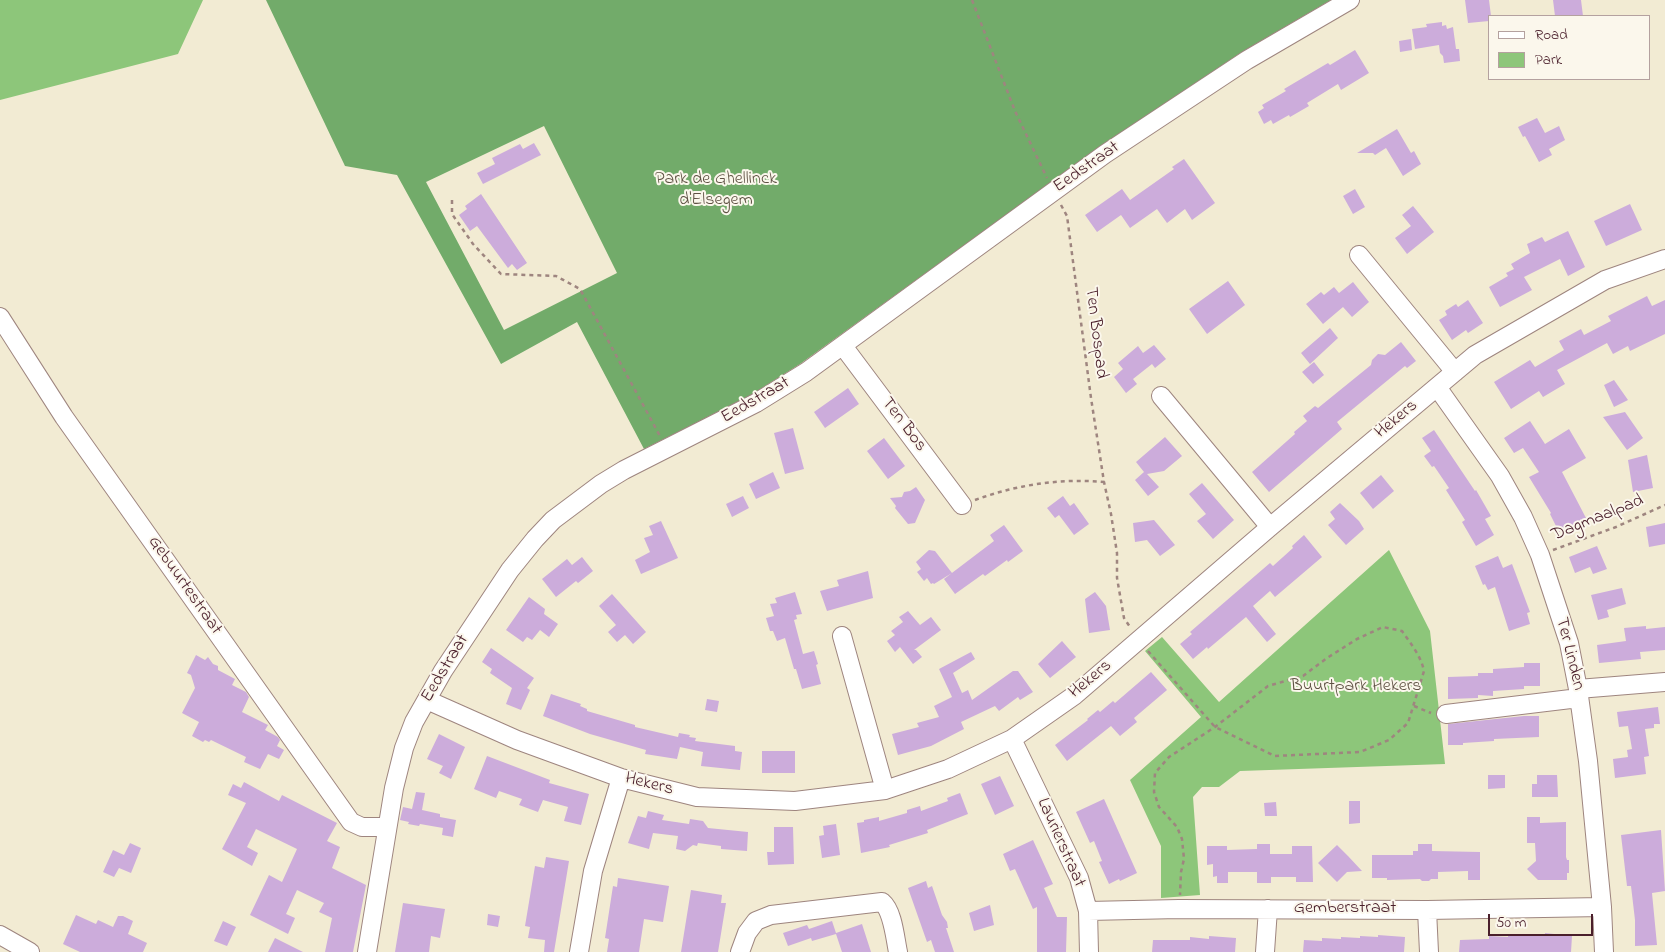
<!DOCTYPE html>
<style>
body{margin:0}
#map{position:relative;width:1665px;height:952px;overflow:hidden;background:#f2ebd3;font-family:"Indie Flower",sans-serif}
canvas{display:block}
.legend{position:absolute;left:1488px;top:15px;width:162px;height:65px;box-sizing:border-box;background:#fbf7ec;border:1px solid #b4a19f;margin:0;padding:6px 9px;list-style:none;font-size:15px;color:#4a1f2b}
.legend li{display:flex;align-items:center;gap:10px;height:25px}
.legend b{width:25px;border:1px solid #b4a19f}
.scale{position:absolute;left:1488px;top:914px;width:105px;height:22px;box-sizing:border-box;border:2px solid #4a1f2b;border-top:0;padding-left:6px;font-size:15px;line-height:18px;white-space:nowrap;color:#4a1f2b;-webkit-text-stroke:4px #fbf7ec;paint-order:stroke}
</style>
<div id="map">
<canvas width="1665" height="952"></canvas>
<ul class="legend">
<li><b style="height:6px;background:#fff"></b>Road</li>
<li><b style="height:14px;background:#8dc67a"></b>Park</li>
</ul>
<div class="scale">50 m</div>
</div>
<script>
const c = document.querySelector('canvas').getContext('2d');
c.lineJoin = 'round';
function fill(path, color) {
  c.fillStyle = color;
  c.fill(path, 'evenodd');
}
function trace(path, color, width, dash) {
  c.strokeStyle = color;
  c.lineWidth = width;
  c.lineCap = dash ? 'butt' : 'round';
  c.setLineDash(dash || []);
  c.stroke(path);
}
function write(font, color, halo, rows, align = 'center') {
  c.font = font + ' "Indie Flower",sans-serif';
  c.lineWidth = 4;
  c.setLineDash([]);
  c.textBaseline = 'middle';
  c.strokeStyle = halo;
  c.fillStyle = color;
  for (const [text, x, y, turn = 0] of rows) {
    c.save();
    c.translate(x, y);
    c.rotate((+turn || 0) * Math.PI / 180);
    c.textAlign = isNaN(turn) ? turn : align;
    if (halo) c.strokeText(text, 0, 0);
    c.fillText(text, 0, 0);
    c.restore();
  }
}
const green = new Path2D(`
 M0 0H203L178 54 0 100Z
 M1389 550 1430 631 1445 764 1240 771 1219 787H1202L1193 797 1200 895 1161 898V846L1130 780 1201 717 1145 651 1162 637 1219 702Z`);
const forest = new Path2D(`
 M266 0H1331L1242 52 1100 147 800 364 751 395 644 449 577 322 501 364 397 175 345 166ZM544 126 617 273 504 330 426 182Z`);
const building = new Path2D(`
 M1465 0H1489L1491 16H1489V21L1468 23Z
 M1553 0H1581L1583 16H1555Z
 M1442 22V26L1446 25 1447 29 1453 27 1456 49H1459L1460 61 1444 63 1443 56 1440 53 1439 45 1415 49 1412 29 1427 27 1426 24Z
 M1411 39 1412 50 1400 52 1399 41Z
 M1355 50 1369 73 1341 90 1338 84 1307 103 1309 106 1290 117 1289 115 1273 124 1271 120 1264 124 1258 112 1264 108 1262 105 1286 91 1284 89 1328 63 1330 65Z
 M1537 118 1545 133 1559 126 1565 140 1549 149 1552 155 1539 162 1525 136 1523 137 1518 127Z
 M1397 129 1411 153 1414 151 1421 164 1403 176 1386 148 1375 155 1373 153H1357Z
 M534 143 541 155 483 184 477 173 495 164 492 158 520 144 523 149Z
 M1184 159 1215 203 1192 220 1185 209 1167 223 1157 209 1130 228 1121 215 1097 232 1085 215 1122 189 1130 200 1174 169 1172 167Z
 M1355 189 1365 207 1353 214 1343 196Z
 M481 194 527 263 517 270 512 264 508 268 477 226 470 231 459 215 467 209 465 206Z
 M1630 204 1642 230 1606 246 1594 221Z
 M1413 206 1434 232 1407 254 1395 238 1411 226 1402 215Z
 M1568 231 1585 267 1568 276 1560 259 1524 277 1532 290 1500 307 1489 287 1508 276 1506 273 1514 269 1511 264 1530 253 1527 244 1542 237 1545 242Z
 M1228 281 1245 305 1207 334 1189 309Z
 M1353 282 1369 302 1352 317 1343 307 1323 324 1306 304 1321 292 1324 295 1334 287 1339 293Z
 M1647 296 1652 306 1665 300V334L1630 351 1628 346 1613 354 1607 343 1557 370 1565 384 1543 397 1539 391 1511 409 1494 382 1530 360 1535 367 1564 350 1559 341 1581 329 1584 335 1611 321 1608 316Z
 M1468 300 1483 323 1468 333 1466 330 1452 340 1439 320 1447 315 1445 311 1456 304 1458 307Z
 M1330 328 1338 338 1310 364 1301 353Z
 M1401 342 1416 361 1407 368 1405 366 1337 422 1342 429 1269 492 1252 472 1295 434 1294 432 1307 421 1303 416 1315 406 1318 408 1371 365 1372 360 1378 354 1385 355Z
 M1154 345 1166 359 1155 368 1152 364 1133 379 1137 384 1126 393 1114 377 1123 369 1118 363 1138 346 1143 353Z
 M1314 362 1324 375 1313 384 1302 372Z
 M1614 380 1628 400 1614 407 1604 385Z
 M848 388 859 404 825 428 814 412Z
 M1625 412 1643 438 1627 450 1603 417Z
 M1530 421 1545 444 1569 429 1586 458 1562 472 1586 518 1559 532 1550 514 1551 513 1529 477 1539 472 1523 448 1514 453 1504 438Z
 M793 428 804 469 785 474 774 433Z
 M1434 430 1475 491 1476 490 1491 516 1485 519 1494 535 1476 546 1462 522 1465 520 1446 490 1449 488 1434 466 1432 467 1424 456 1431 451 1422 438Z
 M1165 437 1182 456 1164 471 1147 474 1159 487 1148 496 1135 480 1144 472 1136 462Z
 M884 438 905 466 888 479 867 451Z
 M1647 455 1653 488 1633 492 1628 460Z
 M773 472 780 488 756 499 749 484Z
 M1381 475 1394 491 1373 509 1360 493Z
 M1202 483 1234 520 1213 539 1197 521 1206 514 1189 494Z
 M916 487 925 500 915 523 908 524 895 508 896 506 890 498 902 497 904 492 910 491Z
 M743 496 749 508 732 517 726 504Z
 M1063 496 1070 506 1074 503 1089 524 1074 535 1059 515 1055 518 1047 508Z
 M1340 503 1359 521 1364 529 1346 545 1328 525 1335 519 1330 512Z
 M1154 520 1175 545 1160 556 1147 540 1135 542 1133 523Z
 M661 521 678 558 641 574 635 560 650 552 644 538 653 535 649 526Z
 M1665 523V544L1649 547 1646 527Z
 M1004 525 1023 551 1008 562 1007 560 985 576 983 574 955 594 944 579 994 541 990 535Z
 M1304 535 1322 557 1275 597 1270 591 1253 606 1276 634 1267 642 1246 617 1208 649 1207 647 1193 659 1180 644 1192 634 1190 632 1270 563 1273 566 1293 548 1292 546Z
 M1597 546 1607 569 1593 574 1590 567 1575 573 1569 557Z
 M929 550 935 551 952 573 934 584 933 583 931 584 927 578 924 581 917 572 921 569 916 562Z
 M1498 556 1503 568 1512 564 1530 612 1527 613 1530 624 1509 631 1495 587 1488 590 1485 584 1483 585 1475 566Z
 M582 557 593 571 578 583 576 581 556 597 542 579 567 559 572 565Z
 M868 571 873 598 827 611 820 591 839 586 837 580Z
 M1622 588 1626 604 1607 610 1609 617 1598 620 1591 595Z
 M795 592 802 614 796 615 797 619 794 620 803 654 814 651 818 664 816 665 821 684 802 689 796 669H794L785 638 777 641 773 631H770L766 618 774 616 770 604 777 603 775 598Z
 M1095 592 1106 606 1110 630 1089 633 1085 599Z
 M612 594 646 632 633 644 625 635 617 642 608 632 616 625 599 606Z
 M529 597 545 609 544 614 558 624 549 637 540 630 532 640 527 637 523 642 506 630Z
 M908 611 920 625 931 617 941 630 914 650H916L922 657 913 664 900 647 895 652 887 641 895 635 891 631 903 622 899 617Z
 M1646 626V629L1665 627V650L1640 652 1641 659 1599 663 1597 645 1626 641 1624 628Z
 M1062 641 1076 657 1050 678 1038 664Z
 M491 648 534 678 527 688 530 690 521 710 506 704 512 688 490 673 492 669 482 662Z
 M971 652 975 659 953 673 962 693 968 690 972 700 1013 671H1018L1033 692 1020 700 1018 697 999 711 995 706 961 722 964 729 931 746 898 755 892 734 919 727 917 723 939 717 934 706 952 697 939 669Z
 M196 655 205 660 208 657 213 664 218 666V670L235 679 232 685 246 692 249 697 242 712 268 725 265 730 278 737 280 740 277 746 284 750 279 759 268 754 260 769 244 762 246 757 211 740 209 742 205 740 203 742 192 736 199 722 182 713 195 688 191 675 187 673Z
 M1524 663H1540V686H1524V689L1493 691V696L1478 695V698L1448 699V677L1478 676V673H1493V669L1524 667Z
 M1151 672 1167 690 1134 718 1137 722 1120 736 1111 726 1067 761 1055 745 1088 720 1087 719 1098 710 1100 712 1113 701 1115 703Z
 M551 694 581 704 580 706 587 709V711L635 725V727L678 737 679 733 690 735 689 737 696 738 695 741 735 746V751L742 752 740 770 701 766 703 752 680 747 677 759 645 754 646 750 590 734 543 716Z
 M707 699 719 701 717 712 705 710Z
 M1658 707 1660 724H1654V728L1645 729 1649 756 1644 757 1646 774 1615 778 1613 759 1628 757 1627 750 1632 749 1628 726 1619 727 1617 712Z
 M1524 716H1539V737L1494 739V741L1463 743V745H1448V724Z
 M439 734 465 747 451 779 439 773 443 766 427 759Z
 M762 751H795V773H762Z
 M487 756 550 780 549 783 589 794 581 825 564 821 568 807 543 800 538 812 519 805 522 799 499 791 496 798 474 789Z
 M1488 775H1505V788L1488 789Z
 M1537 775H1557L1558 797H1532V784H1537Z
 M1000 776 1014 806 995 815 981 784Z
 M244 782 279 801 282 795 337 823 327 841 340 847 332 868 366 885 353 952H325L332 918 319 912 324 903 297 890 286 914 295 918 288 934 250 915 269 875 282 882 297 849 256 829 247 847 258 853 252 866 222 849 246 803 228 795 233 784 241 788Z
 M416 792 425 793 422 810 440 814V817L456 820 453 837 442 835 443 828 420 824 419 826 408 824 409 822 400 820 403 807 412 809Z
 M960 793 968 814 927 830 928 833 889 845 890 847 861 853 857 823 864 822V820L879 817V821L907 813V810L920 806 921 811 948 801 947 798Z
 M1104 799 1137 873 1120 881 1119 879 1109 884 1099 862 1102 861 1094 841 1090 843 1076 812Z
 M1349 801H1360V823L1349 824Z
 M1276 802 1277 816H1265L1264 803Z
 M648 811 664 815 662 820 689 824 690 819 703 821 708 828 748 832 747 851 721 849V846L698 843 697 846 693 845 685 851 676 849 678 836 653 833 649 849 628 843 638 816 646 818Z
 M1527 817H1540V823L1566 822V857L1567 860H1569V873H1567V880H1538L1527 869 1536 861 1535 843H1527Z
 M836 824 840 855 822 858 819 836 824 835 823 826Z
 M774 827H793L794 864 768 865 767 852H774Z
 M1661 830 1665 891 1652 893 1657 945 1635 946V920L1631 886H1627L1621 835Z
 M1033 840 1053 884 1044 888 1057 917H1067L1066 952H1037V907L1033 909 1015 869 1010 871 1003 854Z
 M130 843 141 848 131 873 119 868 114 877 103 872 113 850 124 855Z
 M1257 844H1270V854H1292V846H1312L1313 882H1296V877H1271V883H1257V872H1228V883H1217V876L1213 877V864L1207 865V846H1227V850L1257 849Z
 M1418 844H1432V851L1480 852V880H1468V871L1438 872V879H1431L1429 881H1422L1420 879 1387 880V878H1372V855H1413V851H1418Z
 M1337 845 1348 856 1362 871 1347 872 1337 882 1318 863Z
 M546 857 569 861 554 952H544L545 940 528 938 530 927 525 926 535 866 544 868Z
 M618 878 669 886 663 922 644 919 639 952H607L609 939 605 938 613 886 617 887Z
 M926 881 928 888 932 886 942 915 947 922 948 928H946L954 952H935L931 940 927 942 908 888Z
 M691 890 722 895 721 903H726L718 952H681Z
 M403 903 445 909 440 938 431 936 429 952H395Z
 M990 905 994 925 974 931 969 913Z
 M488 914 500 916 498 927 487 925Z
 M76 915 96 924 98 920 113 927 118 916H123L133 921 128 934 147 943 143 952H80L63 944Z
 M223 921 236 927 227 946 214 941Z
 M832 921 836 933 862 924 871 952H842L836 934 812 941 811 938 788 946 783 933 807 925 809 929Z
 M1545 933 1572 936 1571 952H1459L1460 940 1489 939V936L1508 937V935L1526 936 1527 934 1545 935Z
 M1378 935 1405 937 1404 952H1303L1304 940 1322 941V938L1341 939V937L1360 938V936L1378 937Z
 M1209 936 1236 938 1235 952H1152L1153 940H1190V937L1209 939Z
 M275 938 303 952H268Z`);
const path = new Path2D(`
 M972 0 1015 111 1047 178
 M452 200V214L473 244 501 274 556 276 580 289 660 436
 M1061 205 1067 216 1091 398 1104 482 1111 514 1117 553V578L1124 618 1130 627
 M975 500C1016 485 1060 478 1104 482
 M1553 550 1616 527 1665 505
 M1148 651 1215 727 1275 756 1360 752 1389 740 1408 723 1424 671C1421 656 1411 644 1402 631L1383 627 1357 639 1327 658 1303 676 1268 686 1215 727 1169 757 1155 773 1154 792 1159 807 1177 827 1182 839 1184 859 1181 872 1180 895
 M1414 706 1431 713`);
const minor = new Path2D(`
 M1359 255 1455 372
 M0 317 64 417 351 822 362 827H387
 M843 346 962 505
 M1437 387 1500 476 1523 517 1540 555 1569 643 1578 689 1588 761 1602 907 1604 952
 M1161 396 1270 527
 M842 636 885 790
 M1578 689 1665 682
 M427 700 517 740 621 778 697 797 795 801 885 790 948 769 1012 739 1075 695 1270 527 1475 355 1605 280 1665 259
 M1446 714 1579 698
 M1012 739 1079 878 1088 911 1089 952
 M1427 910 1429 952
 M1088 911 1179 909 1427 910 1602 907
 M0 935 30 952
 M367 952 394 788 404 748 414 722 443 671 510 570 535 539 553 520 601 484 624 470 756 403 806 372 1105 154 1247 60 1350 0
 M579 952 593 871 621 778
 M740 952 747 933 756 921 771 915 882 902C893 911 895 938 898 952
 M1265 952 1268 909`);
const streetNames = [
 ["Eedstraat",1087,168,-35],
 ["Ten Bospad",1095,333,83],
 ["Eedstraat",756,401,-30],
 ["Hekers",1397,420,-40],
 ["Ten Bos",903,425,53],
 ["Dagmaalpad",1598,519,-22],
 ["Gebuurtestraat",184,586,55],
 ["Ter Linden",1569,654,76],
 ["Eedstraat",446,669,-59],
 ["Hekers",1091,680,-40],
 ["Hekers",649,785,14],
 ["Laurierstraat",1060,843,66],
 ["Gemberstraat",1345,909]
];
const parkNames = [
 ["Park de Ghellinck",716,180],
 ["d'Elsegem",716,201],
 ["Buurtpark Hekers",1356,687]
];
fill(green, '#8dc67a');
fill(forest, '#72ab6a');
fill(building, '#ccacdb');
trace(minor, '#9e857f', 20);
trace(path, '#9e857f', 2.5, [4, 4]);
trace(minor, '#fff', 18);
write('18px', '#4a1f2b', '#fbf7ec', streetNames);
write('18px', '#5e5143', '#fbf7ec', parkNames);
</script>
